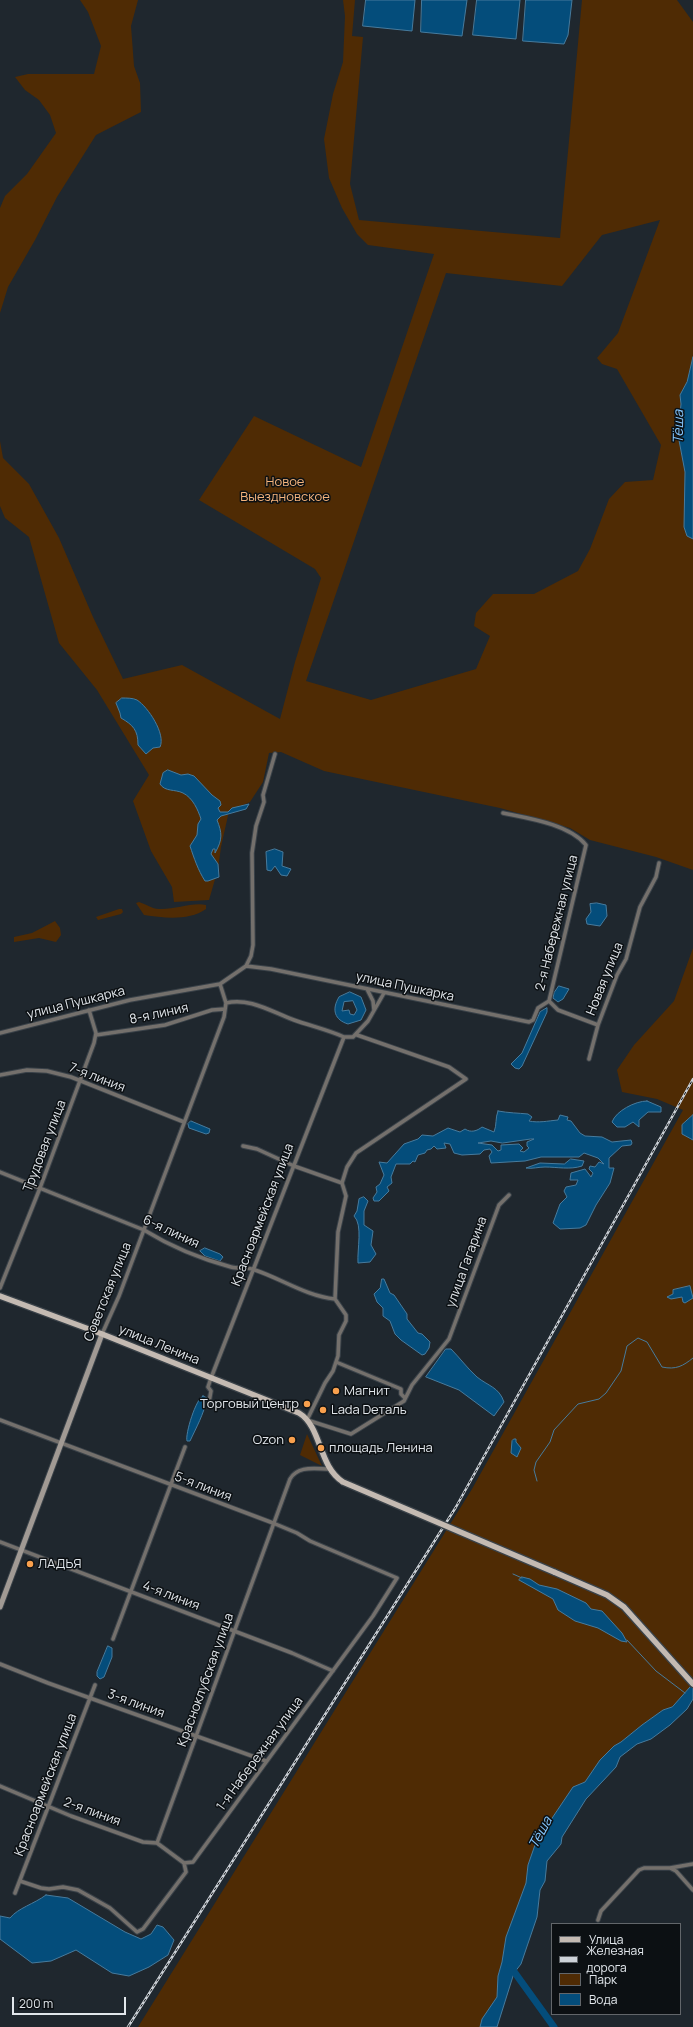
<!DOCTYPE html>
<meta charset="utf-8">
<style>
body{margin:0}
#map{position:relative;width:693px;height:2027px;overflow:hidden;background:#1f272e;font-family:Manrope,sans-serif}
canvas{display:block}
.legend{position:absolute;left:551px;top:1923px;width:130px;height:92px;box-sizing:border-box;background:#0c1013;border:1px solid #62666a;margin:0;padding:5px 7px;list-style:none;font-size:12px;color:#e2e7ec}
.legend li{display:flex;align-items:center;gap:8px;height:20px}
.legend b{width:20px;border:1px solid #62666a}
.scale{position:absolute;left:12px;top:1997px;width:114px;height:18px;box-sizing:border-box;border:2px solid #e2e7ec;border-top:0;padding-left:5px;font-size:12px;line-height:14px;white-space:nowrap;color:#e2e7ec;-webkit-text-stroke:3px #0c1013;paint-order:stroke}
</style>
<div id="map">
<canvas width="693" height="2027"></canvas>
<ul class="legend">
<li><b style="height:5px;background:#c4bab2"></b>Улица</li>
<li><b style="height:5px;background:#cdd2d8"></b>Железная дорога</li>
<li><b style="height:11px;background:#4f2b04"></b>Парк</li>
<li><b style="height:11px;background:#044d7b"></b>Вода</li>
</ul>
<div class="scale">200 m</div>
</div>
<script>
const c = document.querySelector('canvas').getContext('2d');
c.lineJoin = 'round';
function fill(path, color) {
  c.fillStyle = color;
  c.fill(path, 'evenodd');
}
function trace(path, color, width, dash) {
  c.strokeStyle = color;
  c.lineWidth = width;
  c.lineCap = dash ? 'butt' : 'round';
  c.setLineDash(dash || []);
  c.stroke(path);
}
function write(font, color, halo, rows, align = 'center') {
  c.font = font + ' Manrope,sans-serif';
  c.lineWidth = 3;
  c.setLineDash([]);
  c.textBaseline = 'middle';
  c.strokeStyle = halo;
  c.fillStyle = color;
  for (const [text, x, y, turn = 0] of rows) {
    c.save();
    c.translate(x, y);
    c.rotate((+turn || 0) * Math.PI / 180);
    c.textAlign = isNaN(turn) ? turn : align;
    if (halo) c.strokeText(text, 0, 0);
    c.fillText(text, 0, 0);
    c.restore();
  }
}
const green = new Path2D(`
 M80 0H138L131 26 134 66 140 83 141 112 96 135 57 197 35 240 8 287 0 313V208L5 196 27 174 56 133 50 115 39 100 25 90 15 77 28 74H94L101 46 88 12Z
 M343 0H355L352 36 363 37 350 184 359 220 560 238 582 0H677L693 22V357L687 382 680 395 681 404 678 435 685 472 684 509 687 536 693 539V870L656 857 590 840 570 828 500 808 324 771 281 752 269 753 263 782 250 802 229 811 221 847 218 869 209 900 174 902 172 887 151 851 133 801 149 775 97 690 59 643 29 537 5 518 0 506V441L3 458 29 484 59 538 93 617 123 679 182 665 280 719 295 662 321 578 315 569 199 500 254 416 361 467 434 254 368 245 357 234 342 208 329 178 324 139 333 94 343 62 345 16ZM660 220 618 333 597 358 602 364 617 369 661 445 653 480 625 482 609 499 590 549 578 571 534 594H493L476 613 474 626 490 636 476 669 371 700 306 681 446 273 562 286 602 235Z
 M139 902C146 904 152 909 159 909 174 910 192 902 206 905V909C189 921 164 918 144 915L136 903Z
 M119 909H122L123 912 121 914 98 920 96 917Z
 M55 921 60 928 61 935 56 942 39 938 14 942V937L32 933Z
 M693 948V1115L682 1125 690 1140H693V1684L672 1707 663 1710 642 1725 621 1742 614 1746 585 1782 573 1787 536 1842 528 1865 526 1883 506 1937 502 1962 498 1976 497 1997 482 2019 480 2027H138L472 1489 683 1110 657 1099 622 1092 617 1070 634 1045 674 1001Z
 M307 1434 322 1466 300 1455Z`);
const water = new Path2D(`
 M366 0H415L412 31 363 26Z
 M422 0H467L462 36 421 32Z
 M477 0H520L516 39 473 35Z
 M526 0H572L568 35 564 44 523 41Z
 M693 357V539L687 536 684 527 685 472 678 435 681 404 680 395 687 382Z
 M122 698C127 698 133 698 137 700 148 707 166 734 160 747L153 748 146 754 138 745C138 730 133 725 121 718L120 713 116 703Z
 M168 770 181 775 188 774 194 776 212 795 220 801 221 805 218 808 220 812H228L232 808 249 804 246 809 221 816 217 820C222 833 223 839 215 853V849H213L211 854 218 864 219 877 208 881H205C198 870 194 858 190 846L197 835 198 824 201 819C198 810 193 798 183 793 175 789 165 792 160 784L163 773Z
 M275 849 283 852 282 866 291 869 287 876 281 875 275 866 271 871 267 870 266 852Z
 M597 903 606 905 607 916 600 926 587 924 586 919 591 912 590 904Z
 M559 986 569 989 563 999 558 1002 553 998 554 993Z
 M350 992 361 997 366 1010 361 1020 348 1024C335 1020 331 1010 339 997ZM353 1001 357 1010 354 1015 350 1014 349 1010 342 1011 344 1002Z
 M547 1008V1012L522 1066 519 1069 515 1068 511 1064 522 1053 540 1012Z
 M647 1101 661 1107V1112H648L639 1120V1127L633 1122 625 1127H617L612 1122C616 1111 635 1101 647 1101Z
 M498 1111C509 1113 518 1113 528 1114L532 1117 529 1121C539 1123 547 1121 558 1120L560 1115 568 1117 567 1120 571 1121 580 1133 585 1136 602 1137 612 1142 631 1140 632 1143 631 1145 622 1146 609 1158V1168H614L610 1183 596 1205 586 1225 580 1228 560 1229 553 1223 560 1204 567 1197 564 1191 566 1187 576 1185 578 1180H570L571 1173 585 1169 591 1177 593 1173 589 1169 590 1166 595 1167 599 1162 604 1164 598 1158 584 1153 579 1157H541L525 1161 491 1163 489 1156 492 1152 490 1149 484 1150 480 1154 462 1155 454 1153 450 1144 444 1143 446 1148 437 1149 434 1146 431 1149 427 1150 425 1153 418 1155 415 1162 413 1161 410 1164H396L391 1177 392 1183 387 1187 389 1191 379 1201H374L373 1198 377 1192 376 1187 380 1184 384 1175 379 1162 387 1163 404 1144 418 1139 422 1135 433 1136 448 1128 460 1132 465 1129C471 1133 477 1131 482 1127L494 1132C497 1125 495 1118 498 1111ZM531 1139H534L527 1142V1146L529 1148 524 1152 520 1151 523 1148 519 1144 501 1145V1150L498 1151 492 1145 478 1143 491 1141 502 1143Z
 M693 1115V1140L682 1134V1125Z
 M191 1121 210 1129 209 1133 206 1134 189 1128 188 1124Z
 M571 1159 584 1161 582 1166C570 1170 557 1167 545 1167 538 1167 533 1169 526 1168L540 1163 564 1164Z
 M364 1197 368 1201 364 1211V1225L373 1231 371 1245 376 1254 370 1262 358 1263C357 1249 363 1225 354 1216L357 1211 359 1199Z
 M205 1248 220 1254 223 1257 220 1261 205 1256 200 1251Z
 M382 1279H384L390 1293 394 1295 407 1314V1319L418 1333 422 1334 430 1342 429 1348 425 1354 422 1355 401 1340 395 1334 390 1321 383 1316V1308L377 1302 374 1294 380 1288Z
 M690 1286 693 1298 685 1303 683 1302 682 1297 671 1299 667 1297 673 1294V1290Z
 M446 1349H451C460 1358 467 1368 477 1377 488 1386 499 1387 504 1402L494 1416 459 1390 426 1377Z
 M203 1396 207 1398C204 1414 196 1428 190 1441H187C185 1434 196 1398 203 1396Z
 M514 1439H516V1442L521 1448 517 1457 511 1453 512 1441Z
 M522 1577 530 1579 539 1585 557 1589 586 1603 591 1609 602 1611 622 1633 627 1642 621 1641 598 1628 575 1621 558 1610 553 1599 519 1580Z
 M108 1646 112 1648V1657L104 1677 100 1679 97 1676V1672Z
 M693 1684V1699L687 1709 670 1725 651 1739 637 1744 620 1757 616 1767 586 1799 562 1837 561 1844 547 1861 545 1881 540 1890 537 1917 521 1964 514 1973 497 2027H480L482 2019 497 1997 498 1976 502 1962 506 1937 526 1883 528 1865 536 1842 573 1787 585 1782 600 1760 614 1746 621 1742 642 1725 663 1710 672 1707Z
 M46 1895 68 1898 125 1932 141 1939 151 1934 157 1925 163 1927 174 1940 168 1955 149 1967 129 1976 112 1973 76 1950 51 1961 32 1963 0 1939V1916L10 1918C18 1908 34 1904 46 1895Z`);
const stream = new Path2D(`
 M537 1481 534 1470 536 1462 550 1442 554 1430 578 1404 599 1399 606 1393 621 1371 627 1346 638 1338 647 1342 662 1367C676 1370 683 1366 693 1358
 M513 1574 522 1578
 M627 1640 656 1671 685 1693`);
const river = new Path2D(`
 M510 1966 554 2027`);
const minor = new Path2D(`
 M503 813C527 818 569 824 586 845L549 1001
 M246 966 271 969 529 1022 533 1020 538 1008 549 1001
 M367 989 373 1001 374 1010
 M549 1001 558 1010 598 1025
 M226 1003C249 997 272 1012 294 1020 311 1026 328 1030 344 1037H353L368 1021 384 993
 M0 1033 130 1000 220 984 246 966 251 956 253 945 252 853 256 826 264 802 263 795 275 754
 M96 1035 165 1025 212 1010 225 1009
 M589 1059 598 1025 617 975 626 959 640 907 656 877 659 863
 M0 1075 27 1070 47 1071 71 1077 184 1122
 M243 1146 257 1149 294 1166 342 1183
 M0 1172 144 1230C170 1246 201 1259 231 1267 239 1269 248 1267 255 1270 282 1279 306 1296 335 1299
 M0 1288 40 1188 94 1043 96 1033 89 1010
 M335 1299 346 1315V1321L339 1335 338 1356 333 1371 325 1383 307 1420 351 1434 404 1401 412 1385 449 1339 499 1205 509 1195
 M335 1299 338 1232 346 1196 342 1183 347 1167 356 1153 466 1079 449 1067 357 1035
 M102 1334 119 1296 224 1017 226 1003 220 984
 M336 1362 401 1389V1394L405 1398
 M209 1402 211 1391 208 1387 211 1378 344 1037
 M0 1420 273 1523 297 1533 310 1541 397 1578 373 1616 193 1862 184 1863
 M0 1542 292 1653 333 1671
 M113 1639 185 1447
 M0 1664 48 1683 266 1761
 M0 1786 71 1816 143 1842 157 1843 184 1863
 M157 1843 290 1479C298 1465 315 1469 330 1469
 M670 1868 676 1871 693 1890
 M20 1881 41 1888 49 1889 63 1887 78 1890 110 1908 137 1932 143 1929 186 1872 184 1863
 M15 1893 95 1685
 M598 1920 601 1911 639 1870 644 1868H670L693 1864`);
const secondary = new Path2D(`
 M0 1607 102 1334`);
const primary = new Path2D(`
 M0 1296 102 1334 299 1413C322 1427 318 1466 343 1482
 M554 1572 607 1595 624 1607 693 1684`);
const rail = new Path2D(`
 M128 2027 456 1507 693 1079`);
const primaryBridge = new Path2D(`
 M343 1482 554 1572`);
const markers = [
 [336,1391,4,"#f9a04d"],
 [307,1404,4,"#f9a04d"],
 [323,1410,4,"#f9a04d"],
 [292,1440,4,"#f9a04d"],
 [321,1448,4,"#f9a04d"],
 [30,1564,4,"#f9a04d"]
];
const parkNames = [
 ["Новое",285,482],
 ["Выездновское",285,497]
];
const streetNames = [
 ["2-я Набережная улица",557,923,-76],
 ["Новая улица",605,979,-68],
 ["улица Пушкарка",405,987,12],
 ["улица Пушкарка",76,1003,-14],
 ["8-я линия",159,1014,-12],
 ["7-я линия",97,1078,21],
 ["Трудовая улица",45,1146,-69],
 ["Красноармейская улица",263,1215,-69],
 ["6-я линия",171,1232,25],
 ["улица Гагарина",467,1262,-70],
 ["Советская улица",108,1292,-68],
 ["улица Ленина",159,1345,22],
 ["5-я линия",203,1487,21],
 ["4-я линия",171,1596,21],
 ["Красноклубская улица",206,1680,-70],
 ["3-я линия",136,1704,20],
 ["1-я Набережная улица",260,1754,-54],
 ["Красноармейская улица",46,1785,-69],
 ["2-я линия",92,1812,20]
];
const poiNames = [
 ["Магнит",344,1391],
 ["Торговый центр",299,1404,"right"],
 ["Lada Dеталь",331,1410],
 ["Ozon",284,1440,"right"],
 ["площадь Ленина",329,1448],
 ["ЛАДЬЯ",38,1564]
];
const waterNames = [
 ["Тёша",679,427,-89],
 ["Тёша",541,1833,-62]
];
fill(green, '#4f2b04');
fill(water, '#044d7b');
trace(water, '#477b9d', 1);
trace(stream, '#477b9d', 1);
trace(river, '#044d7b', 7);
trace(minor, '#3a4249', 5.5);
trace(secondary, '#3a4249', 7);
trace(primary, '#3a4249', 8);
trace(minor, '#74706c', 3.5);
trace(secondary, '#a19a94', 5);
trace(primary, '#c4bab2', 5.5);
trace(rail, '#cdd2d8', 2.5);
trace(rail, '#0c1013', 1, [3]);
trace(primaryBridge, '#3a4249', 8, []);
trace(primaryBridge, '#c4bab2', 5.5);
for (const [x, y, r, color] of markers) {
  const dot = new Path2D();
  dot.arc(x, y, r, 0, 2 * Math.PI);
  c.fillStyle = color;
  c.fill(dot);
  trace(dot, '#0c1013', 1.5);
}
write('13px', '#f5b47d', '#0c1013', parkNames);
write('13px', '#e2e7ec', '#0c1013', streetNames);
write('13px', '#e2e7ec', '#0c1013', poiNames, 'left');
write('italic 14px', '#85c7ff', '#0c1013', waterNames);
</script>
